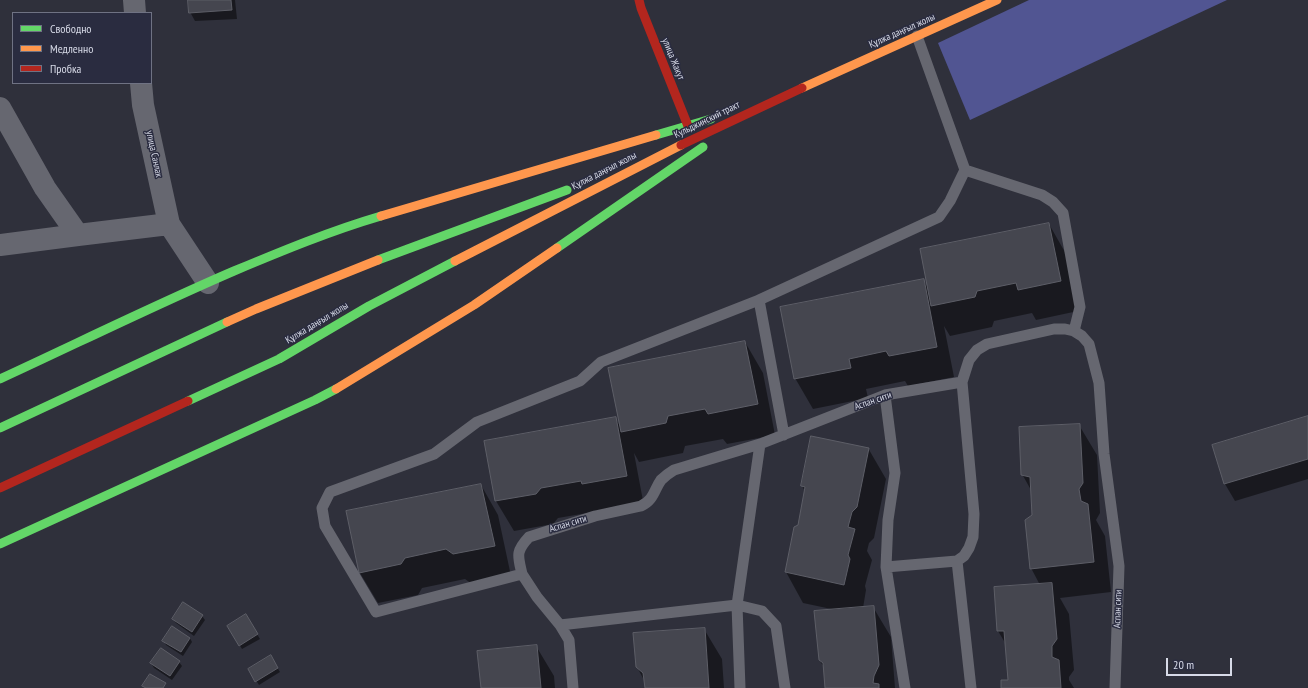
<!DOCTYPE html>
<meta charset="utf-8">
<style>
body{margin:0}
#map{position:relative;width:1308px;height:688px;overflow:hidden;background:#2f303b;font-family:"PT Sans Narrow",sans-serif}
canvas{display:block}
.legend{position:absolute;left:12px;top:12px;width:140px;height:72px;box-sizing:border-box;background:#2a2c40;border:1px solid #6f7283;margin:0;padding:5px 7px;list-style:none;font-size:12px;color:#d7dae7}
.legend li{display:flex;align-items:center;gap:8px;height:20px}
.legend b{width:20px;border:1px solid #6f7283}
.scale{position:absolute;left:1166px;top:658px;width:66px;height:18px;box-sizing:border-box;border:2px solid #d7dae7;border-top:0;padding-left:5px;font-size:12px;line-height:14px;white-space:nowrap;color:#d7dae7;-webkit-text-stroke:3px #2a2c40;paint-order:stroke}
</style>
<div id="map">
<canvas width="1308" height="688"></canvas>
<ul class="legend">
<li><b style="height:5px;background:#63d668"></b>Свободно</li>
<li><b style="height:5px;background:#ff974d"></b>Медленно</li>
<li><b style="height:5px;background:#b3261e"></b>Пробка</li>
</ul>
<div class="scale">20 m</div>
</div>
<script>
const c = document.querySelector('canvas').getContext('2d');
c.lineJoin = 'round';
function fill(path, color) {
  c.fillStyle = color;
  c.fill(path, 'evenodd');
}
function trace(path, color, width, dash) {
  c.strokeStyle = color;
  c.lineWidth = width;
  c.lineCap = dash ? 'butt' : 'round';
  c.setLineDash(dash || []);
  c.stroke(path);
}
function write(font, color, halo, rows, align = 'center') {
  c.font = font + ' "PT Sans Narrow",sans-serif';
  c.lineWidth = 3;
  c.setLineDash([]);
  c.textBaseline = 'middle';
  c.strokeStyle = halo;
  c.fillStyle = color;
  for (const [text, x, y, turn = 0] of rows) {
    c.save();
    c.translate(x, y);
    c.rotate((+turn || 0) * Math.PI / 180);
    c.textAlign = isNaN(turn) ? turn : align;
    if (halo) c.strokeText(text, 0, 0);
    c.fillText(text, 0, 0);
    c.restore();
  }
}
const forest = new Path2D(`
 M1029 0H1227L970 120 938 43Z`);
const shadow = new Path2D(`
 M189 0H235L237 19 195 21 190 12Z
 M1049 224 1066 254 1078 311 1036 320 1032 313 994 321 992 327 950 336 944 326 954 377 908 386 905 381 866 389 868 398 813 409 795 378 923 280 929 289Z
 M745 342 763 373 775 435 727 444 723 439 685 446 683 453 639 462 634 453 644 506 599 511 558 518 553 524 514 531 496 501 615 418 620 426Z
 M1308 417V479L1235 501 1225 484 1213 446Z
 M1079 425 1097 455 1100 513 1096 520 1105 536 1111 592 1060 598 1069 614 1074 670 1069 677V680L1074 688H1002L1009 681 1007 646 998 631 995 588 1040 585 1031 568 1033 515 1031 490 1022 474Z
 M868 448 886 479 874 538 869 543 867 551 872 560 865 586 866 590 863 608 873 607 891 637 895 688H826L825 668 819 660 836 610 803 603 786 572 795 528 799 526 805 491 802 486Z
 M481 485 498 515 511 576 472 584 465 579 422 588 418 595 378 603 360 573Z
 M184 603 202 616 205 620 194 636 176 623 173 619Z
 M246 616 260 639 242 649 228 626Z
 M704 629 722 659 724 688H646L645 682 637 667Z
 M190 638 192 642 183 656 166 645 164 641Z
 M536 646 554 676 555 688H482Z
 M270 656 280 672 259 685 249 669Z
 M179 662 182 666 172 680 154 668 151 663Z`);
const building = new Path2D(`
 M188 0H231L232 10 189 13Z
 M1049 223 1061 281 1018 290 1016 283 977 291 975 297 931 306 920 249Z
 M924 279 937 347 889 356 886 351 849 359 851 368 794 379 780 307Z
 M745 341 758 404 708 414 705 409 668 416 666 423 621 432 608 368Z
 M1308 416V459L1224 484 1212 445Z
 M616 417 627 476 582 484 581 481 541 488 536 494 495 501 484 441Z
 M1080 424 1083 483 1079 489 1081 501 1088 504 1094 562 1030 569 1025 520 1032 515 1030 477 1021 475 1019 427Z
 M811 436 869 448 857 507 852 512 848 527 855 529 848 555 850 559 844 585 785 572 794 527 798 525 805 487 801 486Z
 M481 484 495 546 453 554 446 549 405 558 401 564 359 573 346 511Z
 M1052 583 1057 639 1052 646V657L1059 660 1061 688H1001V680H1008L1004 631H997L994 587Z
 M183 602 203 615 192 632 172 619Z
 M874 606 879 665 874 676 873 683 879 684V688H825L823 663 819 660 814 611Z
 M246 614 258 634 239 646 227 626Z
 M172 626 190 638 181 652 162 641Z
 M705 628 709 688H645L643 673 636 667 633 633Z
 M537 645 541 688H481L477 651Z
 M161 648 180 661 170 676 150 663Z
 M271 655 278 668 255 682 248 669Z
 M150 674 166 683 163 688H146L142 686Z`);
const lane = new Path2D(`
 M917 36 965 170 1042 195 1053 202 1063 213 1080 307 1074 331
 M759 300 601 362 580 381 477 422 434 454 330 492 322 508 325 526 376 612 522 574C518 556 515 552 529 537L595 516 641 506C654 500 654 490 661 480 665 476 669 473 674 470L760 444 885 395 962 382 969 360 977 350 987 344 1054 329H1065L1074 331 1082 336 1089 344 1099 383 1104 454 1119 566 1115 688
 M885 395 895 473 888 520 886 567
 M784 435 759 300 939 217 950 201 965 170
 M760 444 737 605 762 611 776 626 785 688
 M957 561 971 688
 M522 574 537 597 560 625 569 640 573 688
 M560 625 737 605 740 688
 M905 688 886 567 957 561 964 556 969 548 973 537 974 514 962 382`);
const street = new Path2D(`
 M134 0 135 13
 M141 83 143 105 169 224 208 283
 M0 108 45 188 78 235 169 224
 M0 245 78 235`);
const fast = new Path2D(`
 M656 135 711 119
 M557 248 703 147
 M378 260 567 190
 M0 379C78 343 155 305 234 271 282 251 330 231 381 216
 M188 401 279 359 369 306 455 261
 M0 428 227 322
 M0 544 315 400 336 389`);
const slow = new Path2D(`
 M802 88 997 0
 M381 216 656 135
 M455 261 681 145
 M227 322 256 309 378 260
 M336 389 474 305 557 248`);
const jam = new Path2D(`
 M639 0 641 8 688 126
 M681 145 802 88
 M0 488 188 401`);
const streetNames = [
 ["Құлжа даңғыл жолы",902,31,-24],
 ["улица Жакут",673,59,68],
 ["Кульджинский тракт",707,120,-26],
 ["улица Санлак",154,154,78],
 ["Құлжа даңғыл жолы",604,171,-27],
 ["Құлжа даңғыл жолы",317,323,-31],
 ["Аспан сити",873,401,-19],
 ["Аспан сити",568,524,-17],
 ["Аспан сити",1118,609,-88]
];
fill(forest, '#515592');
fill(shadow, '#0007');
fill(building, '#45464f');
trace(building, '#5d5e67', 1);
trace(lane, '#666770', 11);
trace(street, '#666770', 22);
trace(fast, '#63d668', 9);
trace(slow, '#ff974d', 9);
trace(jam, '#b3261e', 9);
write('10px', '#d7dae7', '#2a2c40', streetNames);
</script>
